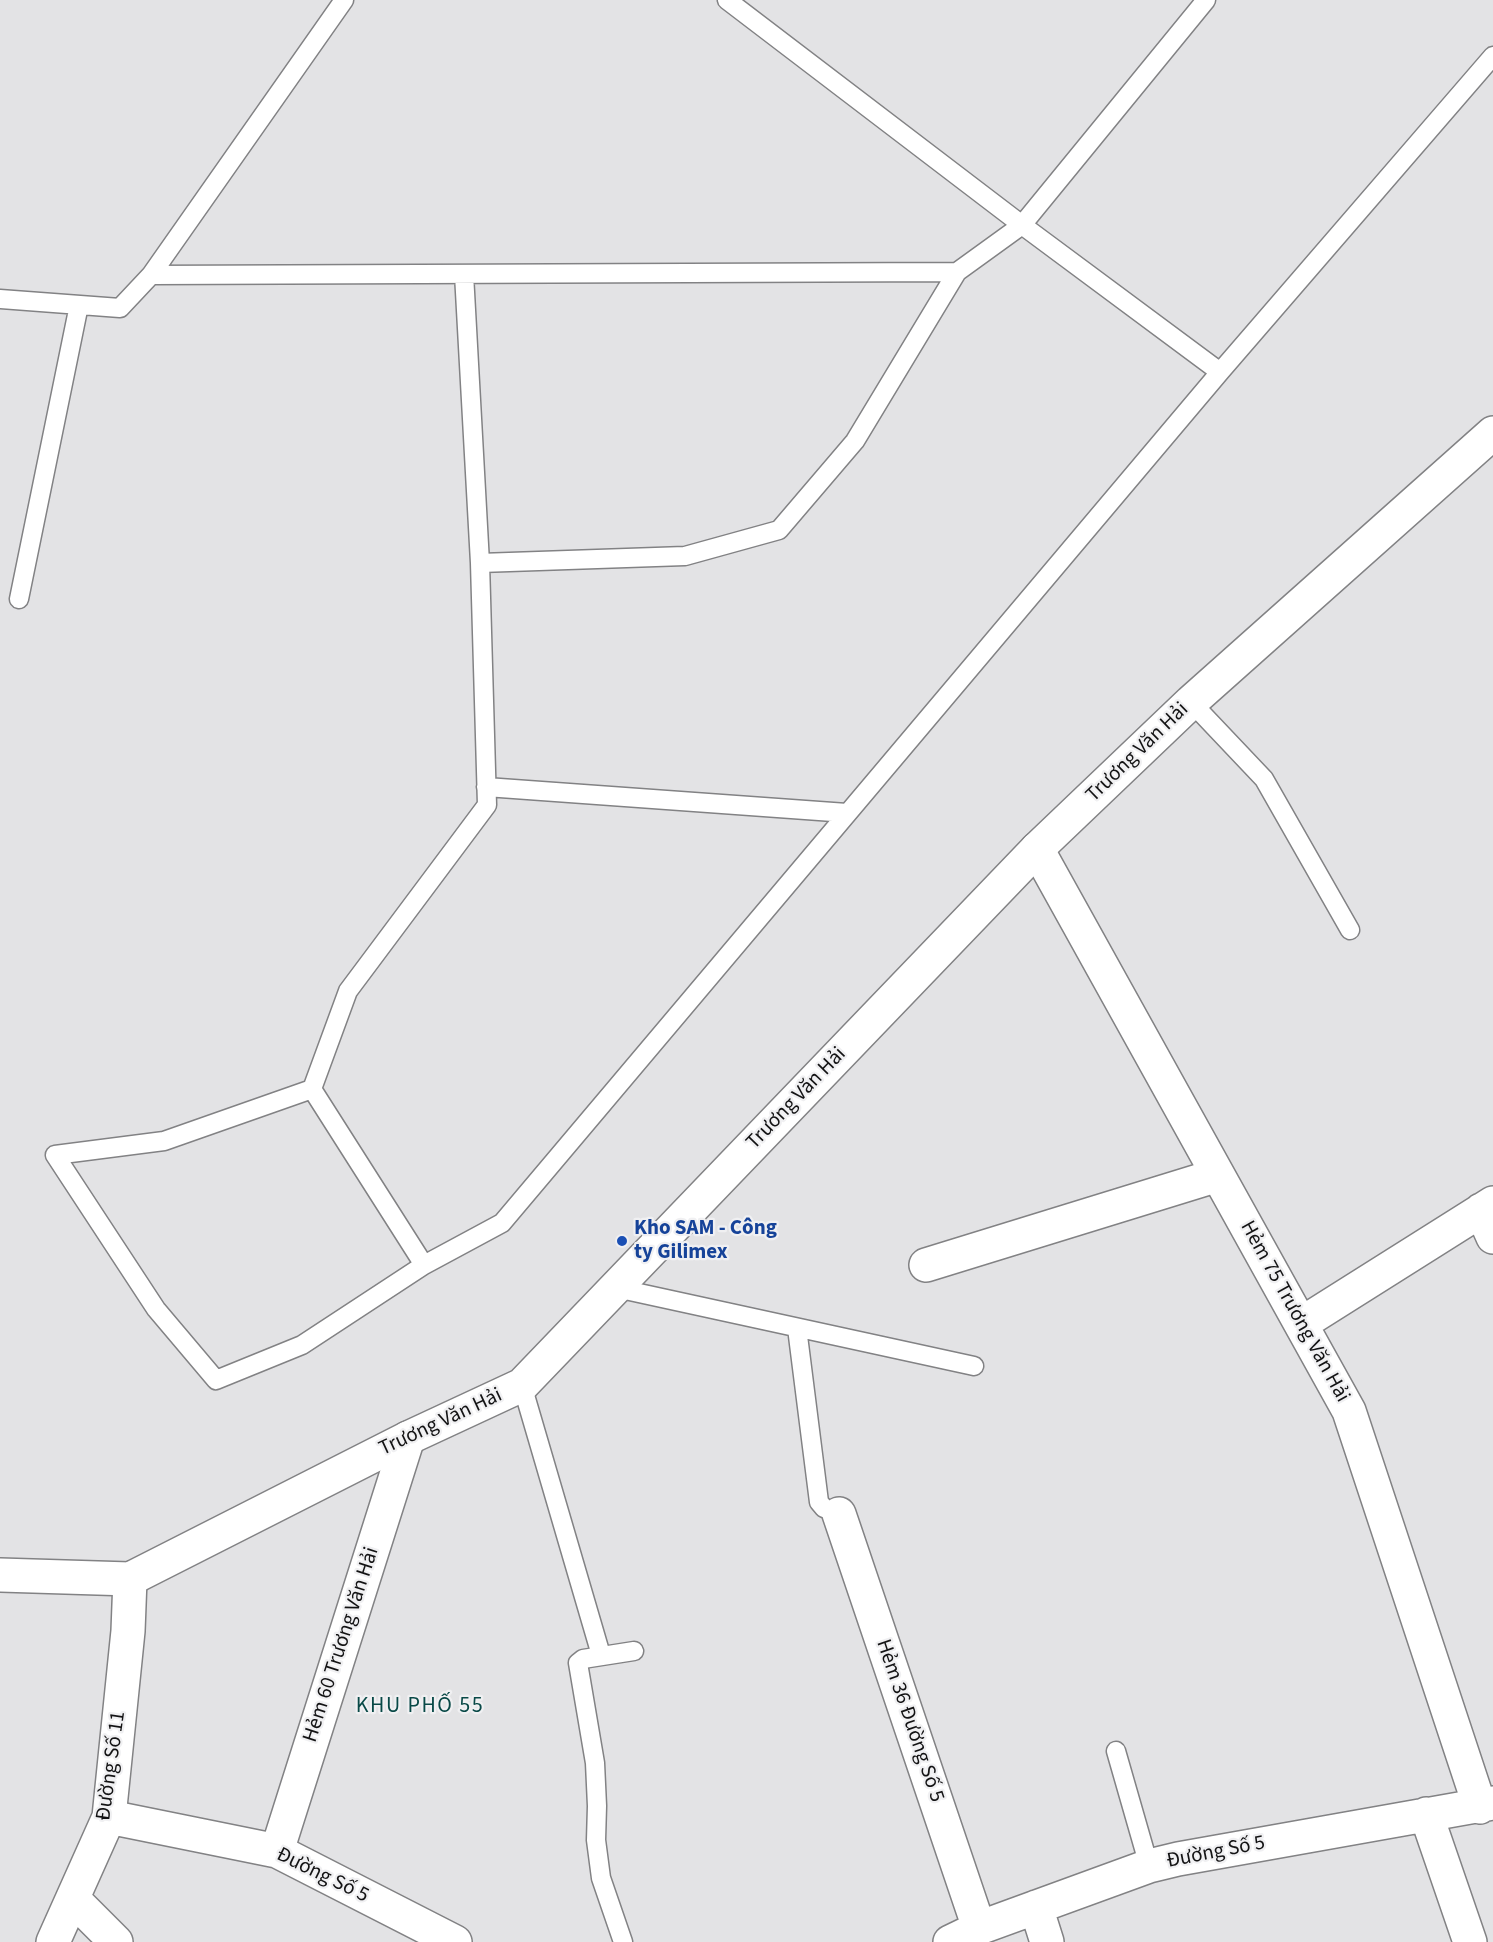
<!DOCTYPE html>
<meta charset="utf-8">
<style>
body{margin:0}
canvas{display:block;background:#e3e3e5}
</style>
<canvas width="1493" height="1942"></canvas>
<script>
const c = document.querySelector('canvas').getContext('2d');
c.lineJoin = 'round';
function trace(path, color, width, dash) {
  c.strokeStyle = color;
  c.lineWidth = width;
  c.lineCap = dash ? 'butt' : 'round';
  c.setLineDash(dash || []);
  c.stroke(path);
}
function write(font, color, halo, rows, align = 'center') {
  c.font = font + ' "Source Sans 3",sans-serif';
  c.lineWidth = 4.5;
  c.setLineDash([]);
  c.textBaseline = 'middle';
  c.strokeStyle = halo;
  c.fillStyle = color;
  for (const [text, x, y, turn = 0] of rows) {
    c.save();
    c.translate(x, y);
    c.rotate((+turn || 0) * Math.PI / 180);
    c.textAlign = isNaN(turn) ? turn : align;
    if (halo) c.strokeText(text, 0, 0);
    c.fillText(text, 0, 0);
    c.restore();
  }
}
const service = new Path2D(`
 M727 0 1022 225 1220 372
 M464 274 480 563
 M151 275 957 272 1022 225 1206 0
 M0 299 120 308 151 275 344 0
 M19 599 79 305
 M1191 702 1264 779 1350 930
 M486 787 847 813
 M312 1089 164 1141 55 1155 156 1309 216 1380 302 1345 424 1265 502 1223 1220 372 1493 56
 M424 1265 312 1089 348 991 487 805 480 563 685 556 779 530 855 441 957 272
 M616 1288 974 1366
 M797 1328 819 1502 824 1508 839 1514
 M522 1385 601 1655
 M1116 1751 1149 1866
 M623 1942 601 1878 596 1840 597 1806 595 1763 578 1663 583 1659 634 1651`);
const minor = new Path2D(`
 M1037 849 1349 1411 1480 1807
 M1481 1210 1493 1237
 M926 1265 1218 1175
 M1301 1324 1493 1203
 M839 1514 979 1928
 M1426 1814 1470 1942
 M109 1817 277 1851 455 1942
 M277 1851 408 1438
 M73 1899 116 1942
 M1036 1907 1047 1942
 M53 1942 109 1817 128 1631 130 1579
 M950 1942 979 1928 1149 1866 1178 1859 1493 1803`);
const tertiary = new Path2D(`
 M0 1575 130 1579 408 1438 522 1385 1037 849 1191 702 1493 433`);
const markers = [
 [622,1241,6,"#1a4fb4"]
];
const streetNames = [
 ["Trương Văn Hải",1138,753,-44],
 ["Trương Văn Hải",797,1099,-46],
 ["Hẻm 75 Trương Văn Hải",1294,1312,61],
 ["Trương Văn Hải",441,1423,-25],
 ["Hẻm 60 Trương Văn Hải",342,1645,-72],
 ["Hẻm 36 Đường Số 5",909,1721,71],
 ["Đường Số 11",112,1766,-82],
 ["Đường Số 5",1216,1853,-11],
 ["Đường Số 5",322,1876,26]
];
const transitNames = [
 ["Kho SAM - Công",634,1229],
 ["ty Gilimex",634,1253]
];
const neighbourhoodNames = [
 ["KHU PHỐ 55",420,1707]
];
trace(service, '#828284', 21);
trace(minor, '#828284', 36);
trace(tertiary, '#828284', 36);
trace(service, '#fff', 18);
trace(minor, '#fff', 33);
trace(tertiary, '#fff', 33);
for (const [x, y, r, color] of markers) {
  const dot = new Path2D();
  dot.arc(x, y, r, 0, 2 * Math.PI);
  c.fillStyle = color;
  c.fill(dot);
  trace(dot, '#f0f0f2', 2);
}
write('21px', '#131314', '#f0f0f2', streetNames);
write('bold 21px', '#164399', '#f0f0f2', transitNames, 'left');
c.letterSpacing = '1.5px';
write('22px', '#094947', '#f0f0f2', neighbourhoodNames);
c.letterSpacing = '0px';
</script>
